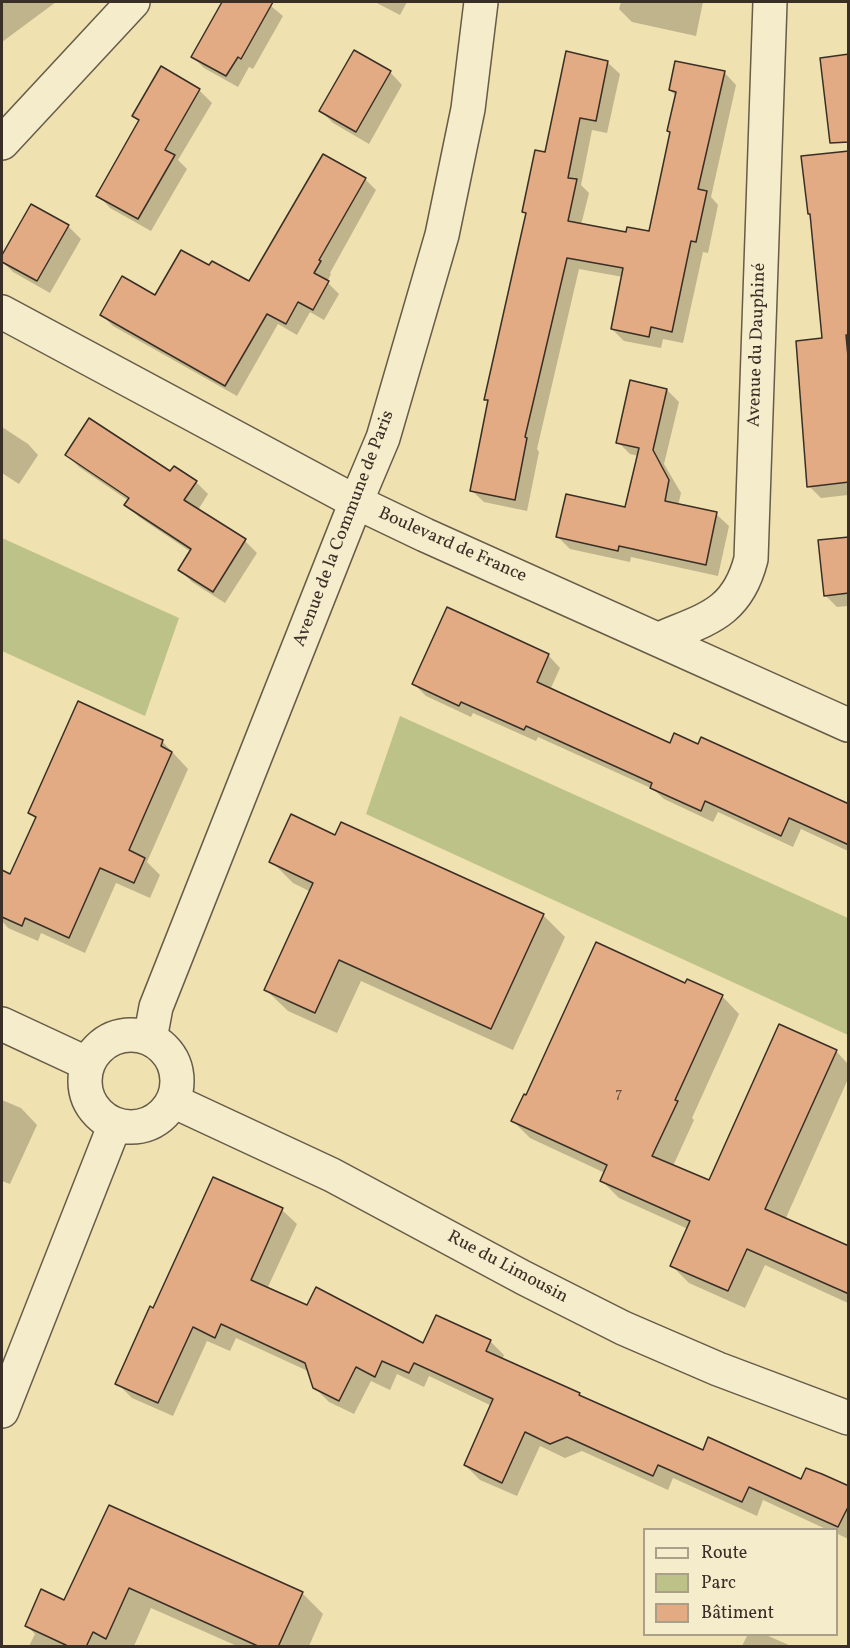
<!DOCTYPE html>
<meta charset="utf-8">
<style>
body{margin:0}
#map{position:relative;width:850px;height:1648px;overflow:hidden;background:#efe1b0;font-family:Vollkorn,serif}
canvas{display:block}
.frame{position:absolute;inset:0;border:3px solid #392f26;pointer-events:none}
.legend{position:absolute;left:643px;top:1528px;width:195px;height:108px;box-sizing:border-box;background:#f5eccc;border:2px solid #aaa08a;margin:0;padding:8px 10px;list-style:none;font-size:18px;color:#392f26}
.legend li{display:flex;align-items:center;gap:12px;height:30px}
.legend b{width:30px;border:2px solid #aaa08a}
</style>
<div id="map">
<canvas width="850" height="1648"></canvas>
<div class="frame"></div>
<ul class="legend">
<li><b style="height:8px;background:#f5eccc"></b>Route</li>
<li><b style="height:16px;background:#bdc288"></b>Parc</li>
<li><b style="height:16px;background:#e2ab83"></b>Bâtiment</li>
</ul>
</div>
<script>
const c = document.querySelector('canvas').getContext('2d');
c.lineJoin = 'round';
function fill(path, color) {
  c.fillStyle = color;
  c.fill(path, 'evenodd');
}
function trace(path, color, width, dash) {
  c.strokeStyle = color;
  c.lineWidth = width;
  c.lineCap = dash ? 'butt' : 'round';
  c.setLineDash(dash || []);
  c.stroke(path);
}
function write(font, color, halo, rows, align = 'center') {
  c.font = font + ' Vollkorn,serif';
  c.lineWidth = 4.5;
  c.setLineDash([]);
  c.textBaseline = 'middle';
  c.strokeStyle = halo;
  c.fillStyle = color;
  for (const [text, x, y, turn = 0] of rows) {
    c.save();
    c.translate(x, y);
    c.rotate((+turn || 0) * Math.PI / 180);
    c.textAlign = isNaN(turn) ? turn : align;
    if (halo) c.strokeText(text, 0, 0);
    c.fillText(text, 0, 0);
    c.restore();
  }
}
const green = new Path2D(`
 M2 538 179 618 145 716 2 651Z
 M400 716 848 918V1035L366 814Z`);
const shadow = new Path2D(`
 M2 2H56L2 42Z
 M224 2H266L283 16 253 69 249 67 238 87 204 68 193 57Z
 M375 2H407L400 15Z
 M621 2H703L696 36 632 22 619 9Z
 M607 62 620 74 607 133 592 130 581 185 589 193 581 225 627 234 650 233 671 133 676 96 670 90 724 72 736 85 711 197 718 205 708 253 703 252 683 343 663 339 661 348 624 341 612 329 623 277 579 269 537 449 539 452 527 511 484 502 471 490 489 402 486 399 527 216 524 212 546 154Z
 M390 72 402 85 369 144 333 123 321 111Z
 M199 90 212 103 178 160 187 169 151 231 110 208 98 195 139 121 134 116Z
 M848 155V495L821 498 809 486 824 339 811 216 809 214Z
 M365 179 376 190 330 273 331 274 327 282 339 294 324 320 310 312 297 335 278 324 237 396 113 326 102 315 156 297 210 267 249 284Z
 M31 206 68 226 81 239 50 293 13 272 2 261Z
 M667 390 679 402 664 464 681 493 678 506 716 514 729 526 718 576 631 557 630 562 570 549 558 537 626 509 639 456 630 454 618 442Z
 M2 427 28 444 38 455 19 484 2 473Z
 M67 455 171 474 196 482 208 494 198 510 245 541 257 553 225 603 192 582 180 570 191 552 139 517 126 504 129 501 79 467Z
 M848 538V606L837 607 825 595Z
 M548 655 560 668 550 690 670 745 699 746 848 805V851L801 829 793 847 718 812 713 822 664 799 653 789 538 737 536 741 473 713 471 717 426 696 414 684Z
 M162 741 188 769 147 862 160 875 150 898 116 883 85 953 41 933 38 941 8 928 2 921V889L8 875 11 876 36 819 29 812Z
 M336 837 543 915 565 937 513 1050 361 981 337 1033 288 1011 266 990 311 892 293 883 271 861Z
 M686 985 722 996 739 1014 692 1118 694 1120 673 1166 710 1182 836 1051 848 1064V1079L785 1220 848 1248V1303L765 1265 745 1308 689 1283 672 1266 688 1229 619 1198 602 1181 605 1173 530 1138 513 1121 527 1097Z
 M2 1100 21 1108 37 1125 10 1184 2 1181Z
 M282 1210 297 1224 267 1289 308 1307 424 1345 490 1341 504 1355 502 1360 579 1394 583 1399 703 1452 802 1481 848 1488V1539L836 1533V1530H828L763 1500 757 1516 673 1478 668 1490 582 1451 565 1458 540 1446 517 1496 480 1480 465 1465 492 1406 429 1376 424 1387 397 1374 390 1390 371 1381 354 1414 329 1402 314 1387 310 1372 236 1338 230 1351 207 1341 173 1416 132 1398 117 1383 154 1310Z
 M110 1507 302 1593 323 1614 309 1646H237L151 1608 134 1646H29L35 1634 27 1626 65 1602Z
 M748 1634H764L791 1646H742Z`);
const building = new Path2D(`
 M222 2H273L241 59 238 57 226 76 191 57Z
 M354 50 391 71 356 132 319 111Z
 M566 51 608 61 596 121 580 118 568 178 577 179 568 221 626 232 627 227 649 231 670 132 667 131 676 92 669 90 675 61 725 71 698 189 707 191 696 242 691 241 672 332 651 327 649 337 611 329 623 268 567 258 525 437 527 438 515 500 470 491 488 400H484L526 213 522 212 535 150 545 152Z
 M849 54V142L830 143 820 58Z
 M161 66 200 89 165 150 175 155 138 219 96 196 139 120 132 116Z
 M849 151V335H846L849 367V482L807 487 796 341 822 338 810 214H808L801 156Z
 M323 154 366 178 319 260 321 261 314 273 329 281 313 310 298 302 286 324 267 314 225 386 100 315 122 276 155 295 181 250 209 265 212 261 249 281Z
 M31 204 69 225 37 281 2 262V255Z
 M630 380 667 389 653 450 669 480 665 501 717 512 706 565 619 546 618 551 556 537 566 494 625 507 639 448 616 443Z
 M89 418 170 471 174 466 197 481 184 500 246 539 213 592 178 570 191 549 124 505 129 498 65 455Z
 M849 537V593L824 596 818 540Z
 M447 607 549 654 537 682 670 743 674 733 698 744 701 737 849 804V845L789 818 781 836 705 801 701 811 650 788 652 783 526 726 524 730 461 702 459 706 412 684Z
 M78 701 163 740 161 746 172 752 129 850 145 858 134 883 100 868 69 938 25 918 22 926 2 917V870L10 874 36 817 28 813Z
 M291 814 335 835 341 822 544 914 491 1029 339 960 315 1013 264 990 313 883 269 862Z
 M596 942 685 983 687 979 723 995 675 1100 678 1101 652 1156 709 1180 779 1024 837 1050 765 1209 849 1246V1294L747 1249 728 1291 670 1266 690 1221 600 1181 607 1165 511 1121 524 1094 526 1095Z
 M213 1177 283 1208 251 1280 307 1305 316 1287 423 1343 436 1315 491 1340 486 1351 580 1393 579 1395 703 1450 708 1437 801 1479 806 1468 822 1474 849 1486V1505L838 1527 749 1487 742 1502 658 1465 653 1476 567 1437 550 1444 525 1432 502 1483 464 1465 493 1399 414 1363 409 1373 382 1361 375 1377 356 1367 339 1401 313 1388 305 1363 221 1324 215 1338 193 1327 158 1403 115 1384 150 1306 153 1308Z
 M109 1505 303 1592 278 1647H260L129 1588 106 1639 93 1632 86 1647H70L25 1626 41 1589 64 1600Z`);
const minor = new Path2D(`
 M2 143 133 2
 M2 312 356 502 425 535 848 725
 M659 639C706 619 737 614 751 559L770 2
 M2 1024 88 1064
 M85 1081a46 46 0 1 1 92 0a46 46 0 1 1-92 0Z
 M150 1039 156 1007 356 502 383 438 442 235 468 109 481 2
 M173 1101 332 1175 524 1278 623 1328 718 1369 848 1418
 M2 1411 115 1124`);
const numberNames = [
 ["7",619,1094]
];
const streetNames = [
 ["Avenue du Dauphiné",758,345,-88],
 ["Avenue de la Commune de Paris",345,529,-69],
 ["Boulevard de France",452,546,24],
 ["Rue du Limousin",507,1268,28]
];
fill(green, '#bdc288');
fill(shadow, '#0003');
fill(building, '#e2ab83');
trace(building, '#392f26', 1.5);
trace(minor, '#665c48', 36);
trace(minor, '#f5eccc', 33);
write('15px', '#634e3d', null, numberNames);
write('18px', '#392f26', '#f5eccc', streetNames);
</script>
